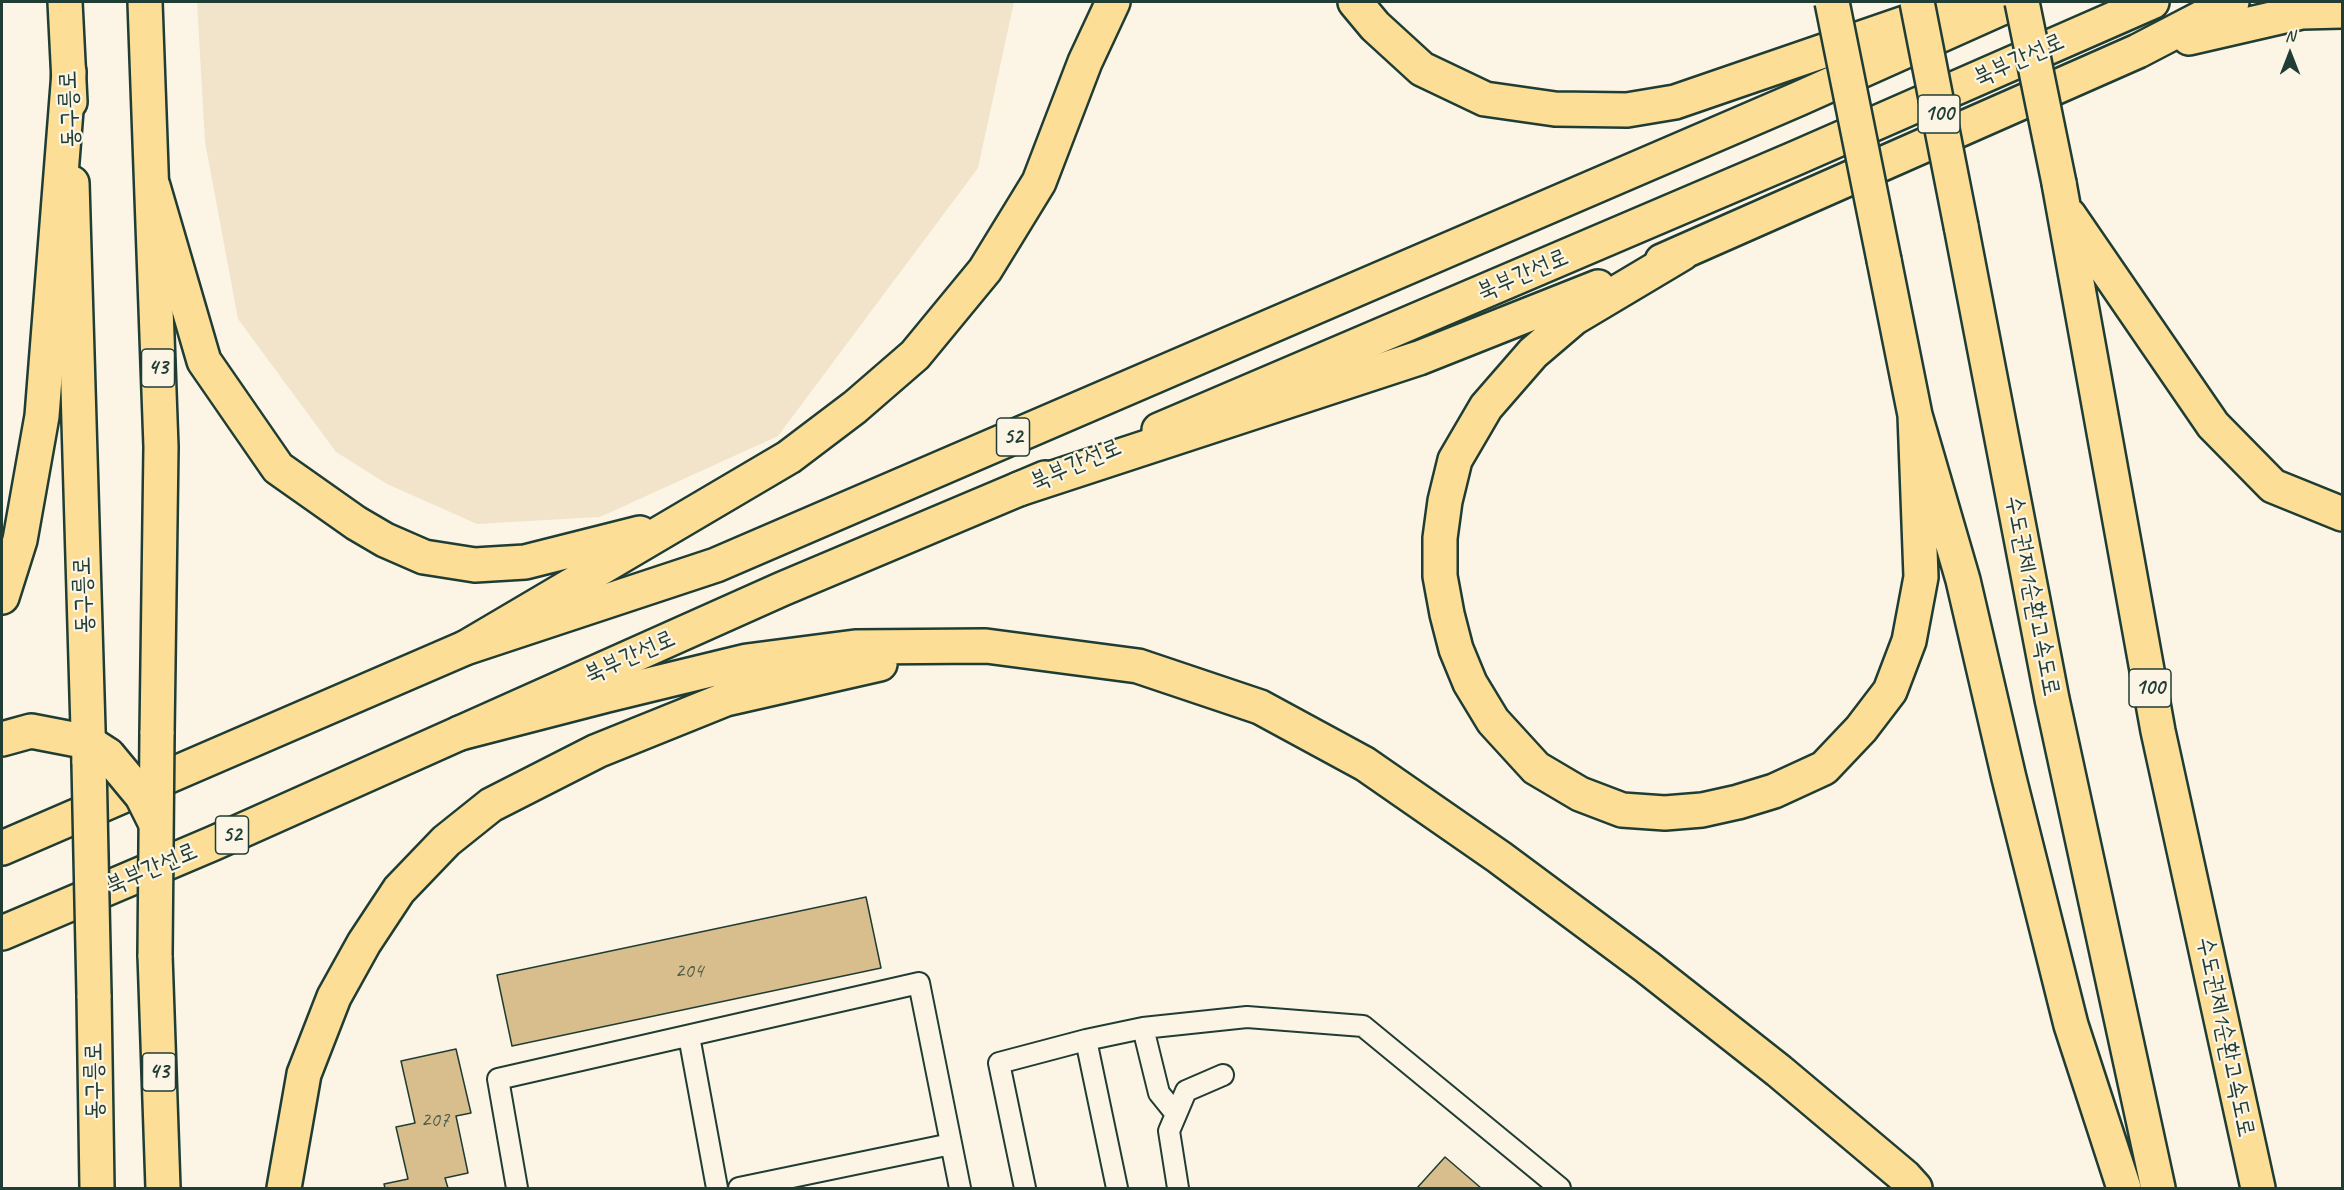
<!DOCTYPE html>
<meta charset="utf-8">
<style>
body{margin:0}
#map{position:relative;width:2344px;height:1190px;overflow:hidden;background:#fcf5e5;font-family:Caveat,sans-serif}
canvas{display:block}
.frame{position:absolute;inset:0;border:3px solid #1f3d34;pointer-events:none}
.north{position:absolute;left:2260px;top:24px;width:60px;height:60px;-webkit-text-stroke:4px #fcf5e5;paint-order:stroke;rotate:0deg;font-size:16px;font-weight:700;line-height:24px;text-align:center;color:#1f3d34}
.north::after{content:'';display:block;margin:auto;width:21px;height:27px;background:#1f3d34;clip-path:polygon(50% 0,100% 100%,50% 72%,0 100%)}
</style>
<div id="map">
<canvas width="2344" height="1190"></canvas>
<div class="frame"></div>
<div class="north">N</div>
</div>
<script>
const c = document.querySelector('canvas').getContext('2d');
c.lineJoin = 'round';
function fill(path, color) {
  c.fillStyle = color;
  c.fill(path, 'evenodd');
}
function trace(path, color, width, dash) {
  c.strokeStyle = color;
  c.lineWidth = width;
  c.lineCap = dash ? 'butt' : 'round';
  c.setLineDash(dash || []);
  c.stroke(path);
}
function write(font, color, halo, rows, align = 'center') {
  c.font = font + ' Caveat,"Poor Story",sans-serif';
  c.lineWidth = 4.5;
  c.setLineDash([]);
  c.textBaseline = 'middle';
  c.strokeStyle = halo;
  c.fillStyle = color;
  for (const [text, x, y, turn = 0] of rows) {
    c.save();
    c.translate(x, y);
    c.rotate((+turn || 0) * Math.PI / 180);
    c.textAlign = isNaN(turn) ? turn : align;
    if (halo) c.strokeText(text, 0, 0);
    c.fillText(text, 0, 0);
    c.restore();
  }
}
const built = new Path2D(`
 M197 2H1014L978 168 778 436 600 517 477 524 387 484 336 452 238 319 205 142Z`);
const building = new Path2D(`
 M866 897 881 968 512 1046 497 975Z
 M456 1049 471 1113 456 1116 468 1173 445 1178 448 1188H385L384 1184 408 1179 396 1127 415 1123 401 1061Z
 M1445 1157 1481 1188H1417Z`);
const service = new Path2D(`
 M1143 1028 1159 1093 1176 1114
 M689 1036 717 1188
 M1086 1040 1117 1188
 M517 1188 498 1079 919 983 960 1188
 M739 1188 951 1144
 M1025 1188 999 1063 1086 1040 1143 1028 1247 1017 1363 1026 1560 1188
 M1178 1188 1169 1131 1186 1091 1223 1075`);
const primary = new Path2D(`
 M65 2 70 102
 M145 2 161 447 157 734
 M72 183 89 763
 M155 955 163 1188
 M94 995 97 1188`);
const trunk = new Path2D(`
 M1159 430 1796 158 2152 2
 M2 597 20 540 42 416 69 72
 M2 739 31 731 88 742 108 755
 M2 848 465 648 716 565 1798 99 2015 2
 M2 933 214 843 782 589 1045 478`);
const motorway = new Path2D(`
 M1355 2 1375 26 1422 69 1485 99 1555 109 1627 110 1675 102 1966 2
 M2189 38 2302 12 2342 11
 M2059 183 2158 731 2258 1188
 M153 186 204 361 278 468 356 523 385 540 424 557 475 565 525 562 640 533
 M2069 215 2213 425 2273 486 2342 514
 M1961 226 2052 699 2158 1188
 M1683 253 1574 318 1533 353 1486 407 1455 460 1445 501 1440 538V576L1447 614 1456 649 1470 683 1493 721 1536 768 1580 794 1622 810 1665 813 1702 810 1738 802 1774 791 1824 768 1861 729 1890 691 1909 641 1921 577 1915 415
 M1884 260 1915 415 1963 580 2009 778 2071 1025 2124 1188
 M1662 261 2138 51 2232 2
 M1019 489 1419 358 1598 287
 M465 648 789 457 855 407 915 355 985 270 1039 182 1085 62 1113 2
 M460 733 607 695 747 661 855 647 986 646 1138 666 1260 707 1365 764 1499 857 1647 967 1779 1071 1905 1177 1915 1188
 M284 1188 304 1074 334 997 364 943 399 890 446 841 491 805 597 751 726 699 880 664`);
const primaryBridge = new Path2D(`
 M89 763 94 995
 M155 955 157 734`);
const trunkBridge = new Path2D(`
 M108 755 142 796 155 822`);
const motorwayBridge = new Path2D(`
 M1832 2 1884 260
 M1917 2 1961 226
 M2022 2 2059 183`);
const numberNames = [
 ["204",689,971],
 ["207",435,1120]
];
const shields = [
 [1939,114,42],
 [158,368,33],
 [1013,437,33],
 [2150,688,42],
 [232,835,33],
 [159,1072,33]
];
const shieldNames = [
 ["100",1939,114],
 ["43",158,368],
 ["52",1013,437],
 ["100",2150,688],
 ["52",232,835],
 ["43",159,1072]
];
const streetNames = [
 ["북부간선로",2019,60,-24],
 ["동구릉로",70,109,-92],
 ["북부간선로",1523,275,-23],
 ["북부간선로",1076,465,-23],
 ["동구릉로",84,595,-92],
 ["수도권제1순환고속도로",2032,596,79],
 ["북부간선로",630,657,-24],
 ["북부간선로",152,869,-23],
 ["수도권제1순환고속도로",2225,1037,78],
 ["동구릉로",95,1081,-91]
];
fill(built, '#f1e4cb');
fill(building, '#d8bd8d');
trace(building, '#1f3d34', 1.5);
trace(service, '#1f3d34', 24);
trace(primary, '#1f3d34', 38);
trace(trunk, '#1f3d34', 38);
trace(motorway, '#1f3d34', 38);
trace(service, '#fcf5e5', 20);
trace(primary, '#fcde96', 33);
trace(trunk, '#fcde96', 33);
trace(motorway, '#fcde96', 33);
trace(primaryBridge, '#1f3d34', 38, []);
trace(trunkBridge, '#1f3d34', 38, []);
trace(motorwayBridge, '#1f3d34', 38, []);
trace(primaryBridge, '#fcde96', 33);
trace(trunkBridge, '#fcde96', 33);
trace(motorwayBridge, '#fcde96', 33);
write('21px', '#4d5d4a', null, numberNames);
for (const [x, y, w] of shields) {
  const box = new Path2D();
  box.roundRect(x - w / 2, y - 19, w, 38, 4.5);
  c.fillStyle = '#fcf5e5';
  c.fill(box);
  trace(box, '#1f3d34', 1.5);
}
write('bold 22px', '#1f3d34', null, shieldNames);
write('24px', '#1f3d34', '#fcf5e5', streetNames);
</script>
